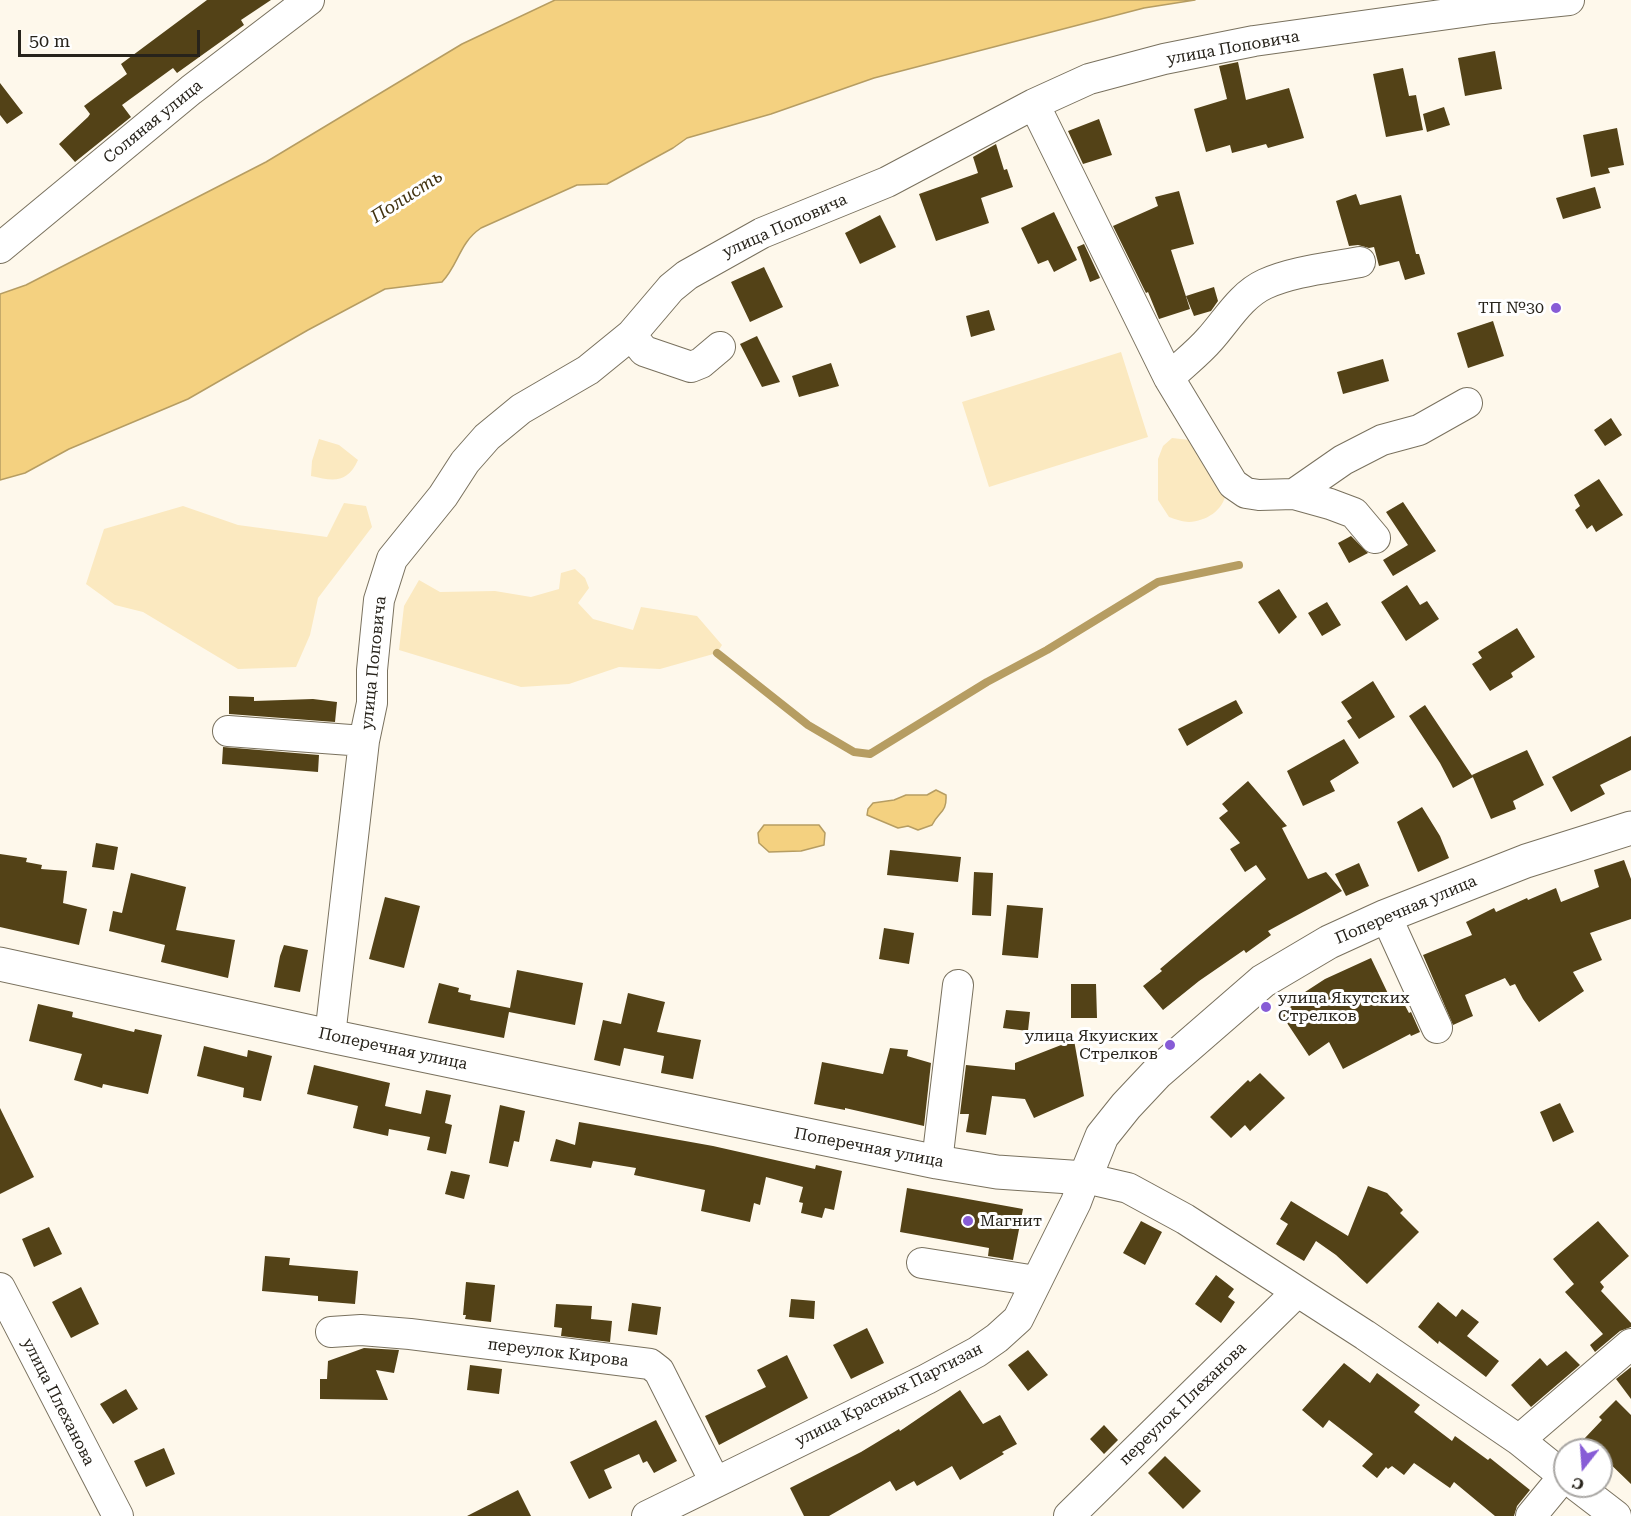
<!DOCTYPE html>
<meta charset="utf-8">
<style>
body{margin:0}
#map{position:relative;width:1631px;height:1516px;overflow:hidden;background:#fef8eb;font-family:"Roboto Serif",serif}
canvas{display:block}
.north{position:absolute;left:1553px;top:1438px;width:60px;height:60px;box-sizing:border-box;background:#fff;border:2px solid #a9a7a4;border-radius:50%;rotate:197deg;font-size:16px;font-weight:700;line-height:24px;text-align:center;color:#27231b}
.north::after{content:'';display:block;margin:auto;width:21px;height:27px;background:#875cd6;clip-path:polygon(50% 0,100% 100%,50% 72%,0 100%)}
.scale{position:absolute;left:18px;top:30px;width:182px;height:27px;box-sizing:border-box;border:3px solid #27231b;border-top:0;padding-left:8px;font-size:18px;line-height:21px;white-space:nowrap;color:#27231b;-webkit-text-stroke:4px #fff;paint-order:stroke}
</style>
<div id="map">
<canvas width="1631" height="1516"></canvas>
<div class="north">С</div>
<div class="scale">50 m</div>
</div>
<script>
const c = document.querySelector('canvas').getContext('2d');
c.lineJoin = 'round';
function fill(path, color) {
  c.fillStyle = color;
  c.fill(path, 'evenodd');
}
function trace(path, color, width, dash) {
  c.strokeStyle = color;
  c.lineWidth = width;
  c.lineCap = dash ? 'butt' : 'round';
  c.setLineDash(dash || []);
  c.stroke(path);
}
function write(font, color, halo, rows, align = 'center') {
  c.font = font + ' "Roboto Serif",serif';
  c.lineWidth = 6;
  c.setLineDash([]);
  c.textBaseline = 'middle';
  c.strokeStyle = halo;
  c.fillStyle = color;
  for (const [text, x, y, turn = 0] of rows) {
    c.save();
    c.translate(x, y);
    c.rotate((+turn || 0) * Math.PI / 180);
    c.textAlign = isNaN(turn) ? turn : align;
    if (halo) c.strokeText(text, 0, 0);
    c.fillText(text, 0, 0);
    c.restore();
  }
}
const green = new Path2D(`
 M1121 352 1148 437 989 487 962 402Z
 M1172 438 1190 440 1226 493C1223 511 1206 521 1189 522 1183 522 1175 519 1169 517L1158 500V459L1163 446Z
 M319 439 339 445 358 460C347 484 333 481 311 476L312 461Z
 M344 503 366 506 372 527 318 598 310 635 296 667 238 669 143 612 115 605 86 584 104 529 183 506 238 525 327 537Z
 M575 569 585 578 589 588 578 603 593 619 633 630 641 607 697 616 722 645 717 653 660 669 619 667 569 684 521 687 399 650 404 606 419 580 440 592 495 591 531 597 559 589 561 573Z`);
const water = new Path2D(`
 M555 0H1195L1144 8 874 78 771 114 687 138 673 148 607 184 577 185 481 228C459 243 459 264 442 282L385 289 308 330 188 399 69 449 25 473 0 480V294L26 285 266 162 462 44Z
 M936 790 946 795C947 813 939 811 932 825L918 830 908 826 898 828 867 815 868 809 873 803 894 800 906 795H927Z
 M764 825H819L825 833 824 845 801 851 769 852 759 843 758 833Z`);
const stream = new Path2D(`
 M717 653 808 725 854 752 870 754 987 682 1047 650 1158 582 1239 565`);
const building = new Path2D(`
 M207 0H271L241 20 244 25 177 73 173 68 122 105 131 117 75 162 59 144 88 117 90 114 84 106 127 74 121 64Z
 M1495 51 1502 89 1465 96 1458 58Z
 M1238 62 1246 100 1289 88 1304 138 1268 148 1266 144 1232 153 1230 145 1206 152 1194 109 1227 99 1219 66Z
 M1403 68 1409 96 1416 95 1423 130 1386 137 1373 74Z
 M0 83 23 113 7 124 0 115Z
 M1444 107 1450 125 1427 132 1423 114Z
 M1099 119 1112 155 1083 164 1068 131Z
 M1617 128 1624 165 1608 168 1610 173 1591 177 1583 135Z
 M996 144 1004 170 1007 169 1013 187 981 198 989 223 936 241 919 194 978 173 973 157Z
 M1595 187 1601 208 1563 219 1556 198Z
 M1179 191 1194 244 1171 250 1190 309 1159 319 1148 292 1146 293 1113 226 1158 206 1155 197Z
 M1356 194 1360 205 1401 195 1416 254H1419L1425 274 1405 280 1399 261 1379 266 1374 247 1369 248 1358 245 1349 246 1336 201Z
 M1054 212 1077 260 1054 272 1048 260 1038 264 1021 228Z
 M880 215 896 247 860 264 845 233Z
 M1084 244 1100 278 1090 282 1077 247Z
 M764 267 783 307 750 322 731 282Z
 M1214 287 1218 301 1211 311 1194 316 1186 296Z
 M989 310 995 330 971 337 966 316Z
 M1493 321 1504 356 1468 368 1457 333Z
 M757 336 780 382 762 387 740 344Z
 M1383 359 1389 381 1343 394 1337 372Z
 M831 363 839 386 799 397 792 376Z
 M1611 418 1622 435 1605 446 1594 430Z
 M1599 479 1623 515 1596 532 1592 525 1587 529 1575 510 1580 506 1574 495Z
 M1403 502 1436 551 1393 576 1383 560 1408 545 1386 512Z
 M1351 536 1368 553 1349 563 1338 543Z
 M1407 585 1420 605 1427 601 1439 619 1406 641 1381 602Z
 M1279 589 1297 617 1279 634 1258 602Z
 M1327 602 1341 625 1322 636 1308 613Z
 M1517 628 1535 657 1511 673 1513 677 1490 691 1472 664 1482 658 1478 652Z
 M1373 681 1395 717 1359 739 1347 721 1352 718 1341 702Z
 M229 696 254 697V701L313 699 337 702 335 722 229 714Z
 M1236 700 1243 713 1187 746 1178 729Z
 M1425 705 1473 777 1453 788 1440 763 1409 716Z
 M1631 736V770L1600 785 1605 794 1571 812 1552 777Z
 M1344 739 1359 763 1330 781 1335 791 1303 806 1287 771Z
 M223 747 319 755 318 772 222 764Z
 M1527 750 1544 785 1513 801 1516 809 1491 819 1472 775Z
 M1248 781 1287 826 1282 828 1308 879 1326 872 1342 891 1268 931 1271 935 1246 953 1244 950 1199 981 1163 1010 1143 986 1162 971 1160 969 1266 879 1256 865 1245 872 1230 849 1240 843 1219 818 1228 811 1222 804Z
 M1422 807 1440 836 1449 858 1418 872 1397 822Z
 M96 843 118 847 114 870 92 867Z
 M890 850 961 857 958 882 887 875Z
 M0 854 27 858 26 862 42 865 41 869 67 871 63 903 87 909 79 945 0 927Z
 M1624 860 1631 879V919L1590 933 1602 960 1573 972 1584 991 1539 1022 1523 999 1515 984 1510 986 1505 978 1465 995 1473 1016 1453 1025 1423 955 1472 935 1466 922 1494 908 1496 912 1527 898 1528 900 1556 888 1561 902 1599 887 1594 870Z
 M1359 863 1369 886 1346 896 1335 874Z
 M974 872 993 873 991 916 972 915Z
 M131 873 186 887 176 930 235 940 228 978 161 962 165 945 109 931 113 911 122 913Z
 M385 897 420 906 404 968 369 959Z
 M1007 905 1043 908 1038 958 1002 955Z
 M884 928 914 933 909 964 879 959Z
 M284 945 308 950 300 992 274 987 280 956Z
 M1371 958 1392 1002 1401 998 1409 1013 1411 1012 1420 1032 1411 1036 1410 1034 1343 1069 1329 1042 1309 1056 1281 1014 1307 994 1305 992 1325 979Z
 M517 970 583 983 575 1025 509 1012 504 1038 428 1023 439 983 459 988 458 992 471 995 470 1000 510 1008Z
 M1071 984H1096L1097 1018H1071Z
 M628 993 665 1002 657 1032 701 1040 693 1079 661 1073 664 1056 624 1048 620 1066 594 1060 603 1020 621 1024Z
 M38 1004 73 1012 72 1017 134 1032 135 1029 162 1035 148 1094 103 1084 102 1088 74 1080 82 1054 29 1041Z
 M1006 1010 1030 1012 1028 1031 1003 1028Z
 M1074 1040 1084 1096 1034 1118 1025 1099 992 1096 986 1135 966 1132 969 1114H960L966 1065 1015 1070V1063Z
 M204 1046 247 1057 248 1050 272 1056 261 1101 243 1097 244 1088 197 1076Z
 M890 1048 908 1050 907 1056 931 1063 924 1126 845 1108V1110L814 1104 822 1062 883 1074Z
 M314 1065 390 1083 385 1106 421 1114 426 1090 451 1095 445 1123 452 1125 446 1154 427 1150 430 1137 389 1129 388 1136 353 1128 358 1106 307 1094Z
 M1260 1073 1285 1098 1250 1131 1245 1125 1231 1138 1210 1117 1248 1080 1250 1082Z
 M1560 1103 1574 1132 1553 1142 1540 1112Z
 M500 1105 525 1111 519 1142 514 1141 508 1167 489 1163Z
 M0 1108 34 1177 0 1194Z
 M579 1122 713 1146 815 1169 816 1165 842 1171 834 1210 825 1208 822 1218 801 1213 803 1203 799 1202 803 1187 766 1177 760 1205 754 1203 750 1222 701 1211 705 1190 634 1175 636 1168 593 1161 591 1168 550 1161 556 1139 575 1145Z
 M451 1171 470 1175 464 1199 445 1194Z
 M1368 1186 1387 1193 1403 1210 1400 1213 1419 1232 1367 1284 1336 1255 1316 1241 1304 1261 1276 1244 1288 1224 1280 1219 1291 1201 1348 1236Z
 M907 1188 1023 1209 1013 1260 988 1256 989 1248 900 1232Z
 M1141 1221 1162 1232 1145 1265 1123 1253Z
 M1598 1221 1629 1256 1600 1282 1604 1287 1601 1291 1631 1323V1327L1620 1331 1595 1352 1590 1345 1603 1334 1565 1292 1574 1284 1553 1259Z
 M49 1227 62 1254 34 1267 22 1239Z
 M265 1256 290 1258 289 1265 358 1271 355 1304 318 1301V1296L262 1291Z
 M1216 1275 1234 1289 1228 1297 1235 1302 1221 1323 1195 1304Z
 M466 1282 495 1285 491 1322 465 1319 466 1315H463Z
 M81 1287 99 1324 71 1338 52 1302Z
 M791 1299 815 1301 814 1319 789 1317Z
 M1438 1302 1456 1317 1462 1309 1479 1322 1467 1336 1499 1361 1486 1377 1439 1341 1438 1344 1418 1327Z
 M632 1303 661 1307 657 1335 628 1331Z
 M556 1304 592 1306 591 1319 612 1321 610 1342 561 1336 562 1328 554 1327Z
 M867 1328 884 1363 851 1379 833 1345Z
 M364 1348 399 1350 394 1373 376 1370 388 1400 320 1399V1379H327L328 1361Z
 M1028 1350 1048 1375 1028 1391 1008 1365Z
 M1566 1351 1580 1365 1531 1407 1511 1385 1540 1358 1547 1366Z
 M787 1355 808 1398 719 1445 705 1416 766 1387 757 1370Z
 M1344 1363 1370 1383 1377 1373 1420 1405 1414 1412 1452 1441 1455 1436 1488 1460 1490 1458 1530 1490 1517 1506 1514 1516H1495L1454 1482 1450 1488 1414 1463 1404 1475 1392 1466 1388 1469 1386 1467 1377 1478 1362 1466 1373 1454 1329 1420 1323 1428 1302 1410Z
 M470 1365 502 1369 499 1394 467 1390Z
 M1631 1367V1399L1616 1379Z
 M126 1389 138 1409 113 1424 100 1404Z
 M960 1390 983 1424 1000 1415 1017 1444 1002 1452 1004 1454 960 1480 952 1466 917 1486 914 1481 896 1491 890 1481 829 1516H804L790 1488 861 1452 899 1429 900 1431Z
 M1616 1400 1631 1415V1484L1601 1455V1450H1596L1584 1439 1602 1420 1599 1417Z
 M656 1420 677 1461 654 1473 647 1461 643 1463 639 1454 604 1470 612 1488 589 1499 570 1462Z
 M1104 1425 1118 1440 1104 1454 1090 1439Z
 M164 1448 175 1474 146 1487 134 1461Z
 M1165 1456 1201 1491 1183 1509 1148 1473Z
 M518 1490 531 1516H467Z`);
const minor = new Path2D(`
 M1034 104 1169 378 1233 484 1246 493 1259 495 1294 494 1343 460 1382 440 1419 430 1467 403
 M0 248 191 90 309 0
 M631 335 644 351 691 367 701 363 720 347
 M1169 378C1182 365 1198 353 1210 339 1227 320 1241 295 1265 284 1294 271 1329 268 1360 262
 M1294 494 1330 504 1354 513 1375 538
 M228 731 364 741
 M1386 916 1437 1028
 M330 1036 364 741 372 703V670L379 600 392 559 443 496 465 462 487 437 521 409 588 370 631 335 671 288 687 275 762 233 887 182 1034 104 1089 79 1164 59 1254 41 1492 8 1569 0
 M937 1162 958 985
 M922 1263 1036 1281
 M0 1288 118 1516
 M331 1332 361 1330 410 1334 650 1364 659 1371 715 1482
 M1519 1440 1631 1344
 M1577 1486 1616 1516
 M647 1516 927 1379 977 1352 997 1338 1018 1319 1076 1202 1085 1178 1128 1188 1185 1219 1365 1335 1519 1440 1565 1477
 M1069 1516 1297 1292
 M1531 1516 1564 1476`);
const major = new Path2D(`
 M0 964 330 1036 937 1162 997 1172 1085 1178 1102 1136 1126 1106 1157 1073 1263 981 1329 942 1386 916 1526 861 1631 828`);
const markers = [
 [1556,308,6,"#875cd6"],
 [1266,1007,6,"#875cd6"],
 [1170,1045,6,"#875cd6"],
 [968,1221,6,"#875cd6"]
];
const streetNames = [
 ["улица Поповича",1233,48,-10],
 ["Соляная улица",153,122,-39],
 ["улица Поповича",785,226,-24],
 ["улица Поповича",374,663,-84],
 ["Поперечная улица",1406,910,-23],
 ["Поперечная улица",393,1049,12],
 ["Поперечная улица",869,1148,11],
 ["переулок Кирова",558,1353,7],
 ["улица Красных Партизан",889,1395,-27],
 ["улица Плеханова",58,1402,63],
 ["переулок Плеханова",1183,1404,-44]
];
const poiNames = [
 ["ТП №30",1544,308],
 ["улица Якутских",1278,998,"left"],
 ["Стрелков",1278,1016,"left"],
 ["улица Якуиских",1158,1036],
 ["Стрелков",1158,1054],
 ["Магнит",980,1221,"left"]
];
const waterNames = [
 ["Полисть",407,197,-33]
];
fill(green, '#fbe9c0');
fill(water, '#f4d180');
trace(water, '#b69d62', 1.5);
trace(stream, '#b69d62', 8);
fill(building, '#534217');
trace(minor, '#79715e', 32);
trace(major, '#79715e', 35);
trace(minor, '#fff', 30);
trace(major, '#fff', 33);
for (const [x, y, r, color] of markers) {
  const dot = new Path2D();
  dot.arc(x, y, r, 0, 2 * Math.PI);
  c.fillStyle = color;
  c.fill(dot);
  trace(dot, '#fff', 2);
}
write('16px', '#27231b', '#fff', streetNames);
write('16px', '#27231b', '#fff', poiNames, 'right');
write('italic 18px', '#423310', '#fff', waterNames);
</script>
